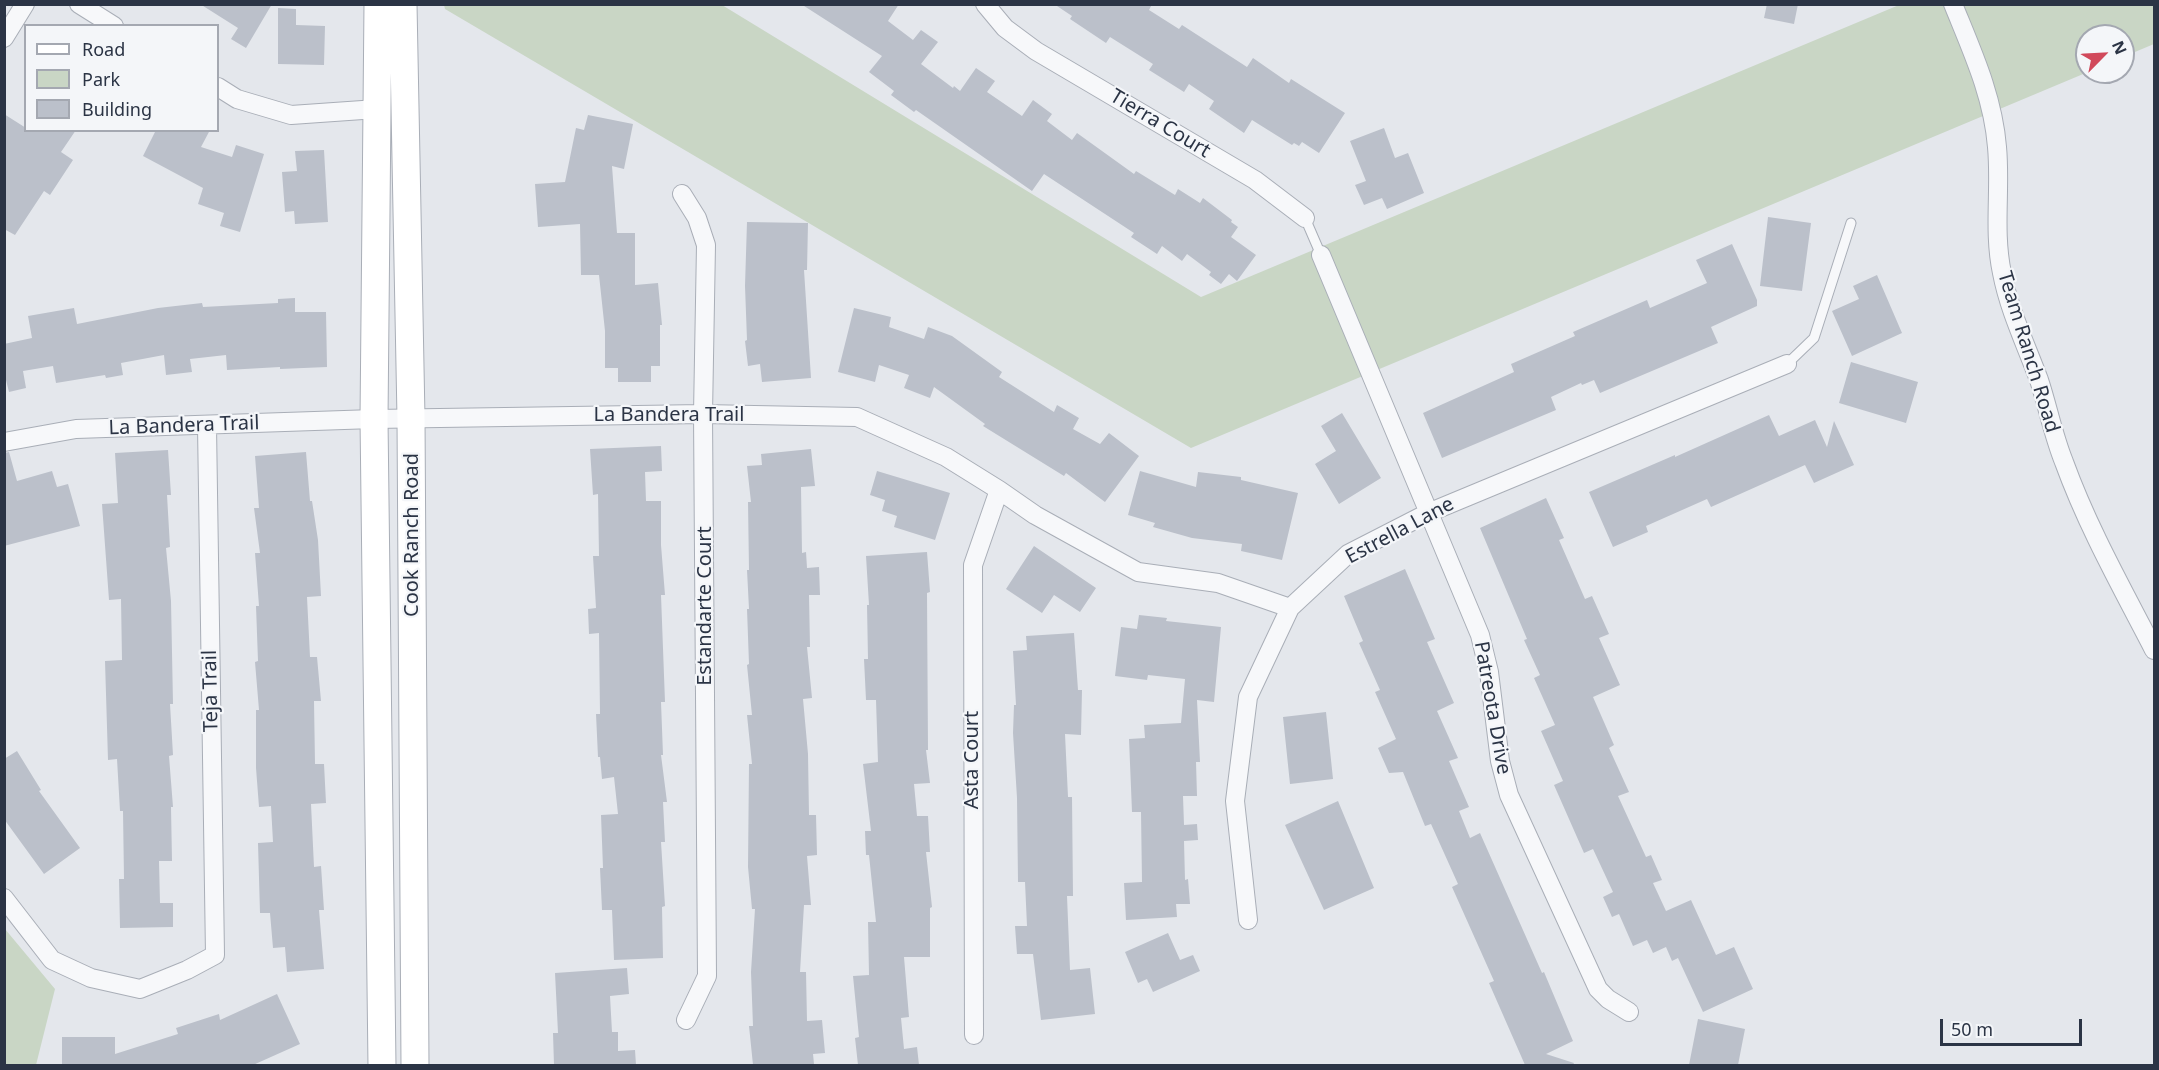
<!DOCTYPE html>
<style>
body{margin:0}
#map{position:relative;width:2159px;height:1070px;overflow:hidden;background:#e4e7ec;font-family:"Noto Sans",sans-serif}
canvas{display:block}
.frame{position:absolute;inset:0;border:6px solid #2b3445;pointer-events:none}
.legend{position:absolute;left:24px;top:24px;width:195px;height:108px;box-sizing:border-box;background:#f4f6f9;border:2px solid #a4a8b1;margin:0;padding:8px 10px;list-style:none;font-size:18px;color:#2b3445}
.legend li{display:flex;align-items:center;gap:12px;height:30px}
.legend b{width:30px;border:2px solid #a4a8b1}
.north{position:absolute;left:2075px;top:24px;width:60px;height:60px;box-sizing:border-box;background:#f4f6f9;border:2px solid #a4a8b1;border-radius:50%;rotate:66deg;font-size:16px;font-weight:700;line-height:24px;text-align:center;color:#2b3445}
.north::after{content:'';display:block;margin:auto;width:21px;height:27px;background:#d1495b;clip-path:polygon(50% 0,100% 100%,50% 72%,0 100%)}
.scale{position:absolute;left:1940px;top:1019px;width:142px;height:27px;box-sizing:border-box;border:3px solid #2b3445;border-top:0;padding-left:8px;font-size:18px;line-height:21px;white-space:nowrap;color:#2b3445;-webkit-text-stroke:4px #f4f6f9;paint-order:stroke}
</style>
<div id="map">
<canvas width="2159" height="1070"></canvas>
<div class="frame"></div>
<ul class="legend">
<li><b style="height:8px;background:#fff"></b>Road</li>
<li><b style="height:16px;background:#c9d6c5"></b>Park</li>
<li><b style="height:16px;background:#bbc0ca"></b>Building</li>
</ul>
<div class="north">N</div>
<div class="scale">50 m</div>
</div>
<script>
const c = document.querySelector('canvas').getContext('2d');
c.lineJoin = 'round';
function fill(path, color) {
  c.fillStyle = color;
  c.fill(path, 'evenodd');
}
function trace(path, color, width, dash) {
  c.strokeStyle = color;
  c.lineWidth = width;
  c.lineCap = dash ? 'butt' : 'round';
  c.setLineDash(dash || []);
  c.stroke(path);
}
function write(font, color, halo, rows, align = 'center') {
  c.font = font + ' "Noto Sans",sans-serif';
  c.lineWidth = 4.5;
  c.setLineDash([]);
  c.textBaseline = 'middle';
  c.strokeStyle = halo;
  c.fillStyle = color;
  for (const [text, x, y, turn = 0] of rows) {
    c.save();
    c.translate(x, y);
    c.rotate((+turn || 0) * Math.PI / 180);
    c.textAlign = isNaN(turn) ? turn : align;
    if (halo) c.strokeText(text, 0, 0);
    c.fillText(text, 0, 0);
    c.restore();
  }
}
const green = new Path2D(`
 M444 5H722L1201 297 1899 5H2154V44L2123 57V36H2087L2088 72 1191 448 445 9Z
 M5 929 55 989 36 1065H5Z`);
const building = new Path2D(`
 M200 4H272L246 48 231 39 238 28Z
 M801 4H899L888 21 913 40 921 30 938 42 921 64 953 88 954 86 960 91 976 68 995 81 987 92 1022 116 1033 100 1052 114 1047 121 1072 140 1077 133 1134 174 1136 171 1175 195 1178 189 1200 203 1203 198 1232 220 1231 222 1238 227 1231 237 1256 255 1237 281 1229 274 1221 284 1209 275 1211 272 1187 254 1182 261 1162 246 1157 254 1131 237 1134 233 1044 174 1032 191 916 110 914 112 891 95 894 91 869 72 882 56Z
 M1054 4H1152L1149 10 1179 29 1182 25 1247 67 1253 58 1289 83 1291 79 1345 113 1319 153 1302 142 1299 146 1294 143 1292 145 1252 120 1244 133 1209 109 1214 101 1189 84 1184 92 1149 70 1153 64 1110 37 1106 43 1070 19 1072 16Z
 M1767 4H1798L1794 24 1764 18Z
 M278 8 296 9V25L325 26 324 65 278 64Z
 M4 114 26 128V130H76L61 152 73 160 50 195 44 191 15 235 4 229Z
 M588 115 633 124 624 169 612 166 617 233H635V285L658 283 662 325H660V366H651V382H618V368H605V331L599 275H581L580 224 538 227 535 184 565 182 576 128 584 130Z
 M1384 128 1395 158 1408 153 1424 193 1387 209 1382 198 1364 205 1355 185 1366 181 1350 141Z
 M156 130H210L201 147 232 157 236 145 264 154 240 232 220 226 224 213 198 204 203 188 143 156Z
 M324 150 328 222 295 224 294 211 285 212 282 172 297 171 295 151Z
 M1768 217 1811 223 1802 291 1760 286Z
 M747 222 808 223 807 270H804L811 378 762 382 760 364 748 366 745 341 747 340 745 286Z
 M1732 244 1757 300V306L1711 327 1718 343 1600 393 1594 380 1582 385 1581 383 1551 397 1556 410 1442 458 1423 413 1514 372 1511 364 1575 336 1573 332 1647 300 1650 308 1707 283 1696 260Z
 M1877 275 1902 333 1852 356 1832 311 1859 299 1853 286Z
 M295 298V312H326L327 367 280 369V367L227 370 226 355 190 359 192 372 166 375 164 355 121 363 123 375 106 378 105 375 56 383 53 366 23 371 26 388 9 392 4 372V344L32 338 28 316 74 308 77 324 158 308 202 303 203 307 278 303V299Z
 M854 308 891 317 889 327 924 339 928 327 952 336 1002 372 999 377 1054 412 1057 405 1079 418 1073 429 1100 444 1109 433 1139 456 1105 502 1066 473 1064 476 983 426 985 424 934 387 930 398 904 388 909 375 879 365 875 382 838 372Z
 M1851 362 1918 382 1906 423 1839 403Z
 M1342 413 1381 478 1339 504 1315 464 1336 451 1321 426Z
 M1769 415 1779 436 1815 420 1827 447 1834 421 1854 465 1814 483 1805 465 1711 507 1707 499 1646 526 1648 532 1613 547 1589 492 1675 455V457Z
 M661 446 662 471 645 472 646 501H661V545L665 595H661L665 702H661L663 755H661L667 802H663L665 842H661L665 906 662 907 663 958 614 960 612 910H602L600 868H603L601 815 618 814 614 777 602 779 600 757H598L596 714H600L599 633 589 634 588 609 596 608 593 556H599L598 494 593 495 590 449Z
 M811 449 815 486 801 487 802 553 806 552 807 568 819 567 820 595H809L810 647H807L812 698 803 699 808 754 809 815H816L817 855 807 856 811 905H804L800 972H806L807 1021 822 1020 825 1053 813 1054 814 1064 753 1065 749 1026H753L751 972 755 909H752L748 867 749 764H752L747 715H752L747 665 749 664 747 609H749L747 570H749L748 502H751L747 466 762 465 761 454Z
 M168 450 171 495H167L170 547 166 548 171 601 173 704H170L173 755 169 756 173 807H171L172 861H159L160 903H173V927L120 928 119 879H124L123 811H120L117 759 108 760 105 661 122 660 121 599 109 600 102 504 118 503 115 453Z
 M9 452 17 481 52 471 57 487 68 484 80 526 4 546V453Z
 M306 452 310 501H312L318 540 321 596 307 597 310 657H317L321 701H314L315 764H324L326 803 311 804 314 867 321 866 324 910H319L324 969 287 972 285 947 273 948 270 913H260L258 843 273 842 271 806 259 807 256 768V710H259L255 662 258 661 256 606H259L255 553H260L254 508H259L255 456Z
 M877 471 950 493 935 540 894 527 897 516 882 511 885 500 870 495Z
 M1140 471 1196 487 1198 472 1241 477V480L1298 493 1282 560 1241 551 1242 544 1192 538 1153 527 1155 523 1128 515Z
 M1546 498 1564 538 1559 540 1585 599 1592 596 1609 634 1599 638 1620 685 1593 697 1614 745 1609 748 1629 792 1618 796 1646 857 1651 855 1662 880 1653 883 1666 911 1691 900 1716 955 1734 947 1753 989 1703 1012 1678 958 1672 961 1666 947 1653 953 1647 940 1633 946 1619 914 1612 917 1603 897 1613 892 1593 849 1584 853 1554 785 1563 781 1541 731 1555 725 1534 678 1540 675 1524 640 1527 639 1480 528Z
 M1034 546 1096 588 1080 612 1054 595 1042 613 1006 589Z
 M927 552 930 592 927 593 928 750H926L930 783 914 784 917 816H928L930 852H926L932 907 930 908V957H904L909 1017 901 1018 904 1049 917 1047 919 1065H858L855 1038 859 1037 853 976 869 975 868 922H876L869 855H866L865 831H871L863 764 878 762 876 700H866L864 659H868L867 605H869L866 556Z
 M1405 569 1435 639 1427 642 1454 703 1437 711 1458 758 1449 761 1469 807 1459 811 1470 838 1480 833 1542 973 1544 972 1573 1041 1546 1054 1574 1063 1573 1065H1525L1489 983 1494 981 1452 887 1458 884 1431 824 1425 826 1403 772 1389 773 1378 748 1396 739 1375 692 1380 690 1359 643 1363 641 1344 596Z
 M1139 615 1167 618 1166 621 1221 627 1214 702 1197 700 1200 762H1196L1197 796H1183L1184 825 1197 824 1198 840 1184 841 1185 880 1188 879 1190 904H1176L1177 917 1126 920 1124 883 1142 882 1141 812H1132L1129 739 1145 738 1144 725 1181 723 1185 679 1148 675 1147 680 1115 676 1121 627 1137 629Z
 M1074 633 1078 690H1082L1081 735 1065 734 1068 797H1072L1073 896H1067L1070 970 1090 968 1095 1014 1041 1020 1033 954H1017L1015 926H1027L1025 882H1018L1017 798 1013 733 1014 705H1016L1013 651 1027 650 1026 636Z
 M1326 712 1333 779 1290 784 1283 717Z
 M17 751 41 790 39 791 80 848 44 874 4 819V759Z
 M1338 801 1374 888 1324 910 1285 825Z
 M1168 933 1180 960 1193 955 1200 971 1153 992 1147 979 1138 983 1125 952Z
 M627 968 629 994 610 996 612 1032H618V1051L635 1050 636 1065H554L553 1033H558L555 973Z
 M277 994 300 1044 253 1065H62V1037H115V1054L178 1034 176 1028 219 1014 220 1020Z
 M1698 1019 1745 1029 1738 1065H1689Z`);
const lane = new Path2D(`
 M1305 218 1321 255
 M1787 364 1814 338 1851 223`);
const street = new Path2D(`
 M79 4 114 26
 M985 4 1005 28 1036 51 1255 180 1305 218
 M1953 4C1972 51 1993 96 1997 147 2001 189 1993 231 2002 273 2009 310 2026 345 2039 380 2048 407 2053 435 2064 462 2088 528 2122 588 2154 650
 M4 38 25 4
 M218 87 237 99 291 115 377 109
 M682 194 697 218 706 245 703 414 707 976 686 1020
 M1321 255 1480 635 1489 672 1500 761 1509 795 1598 989 1608 999 1629 1012
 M4 442 76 429 374 419 703 414 857 417 946 457 999 490 1035 515 1138 572 1218 583 1290 608
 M4 898 52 960 91 978 140 989 187 970 215 955 207 426
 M1248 920 1235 801 1248 697 1290 608 1348 554 1428 513 1787 364
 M974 1035 973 565 999 490`);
const secondary = new Path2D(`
 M378 4 374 419 382 1066
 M403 4 411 418 415 1066`);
const streetNames = [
 ["Tierra Court",1160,124,31],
 ["Team Ranch Road",2028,352,73],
 ["La Bandera Trail",669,415],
 ["La Bandera Trail",184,426,-2],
 ["Estrella Lane",1400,531,-28],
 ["Cook Ranch Road",412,535,-90],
 ["Estandarte Court",705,606,-90],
 ["Teja Trail",211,691,-91],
 ["Patreota Drive",1492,708,80],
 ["Asta Court",972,760,-90]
];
fill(green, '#c9d6c5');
fill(building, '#bbc0ca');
trace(lane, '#a9aeb7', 11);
trace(street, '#a9aeb7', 20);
trace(secondary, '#a9aeb7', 29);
trace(lane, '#f7f8fa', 9);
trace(street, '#f7f8fa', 18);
trace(secondary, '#fff', 27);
write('20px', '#2b3445', '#f4f6f9', streetNames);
</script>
